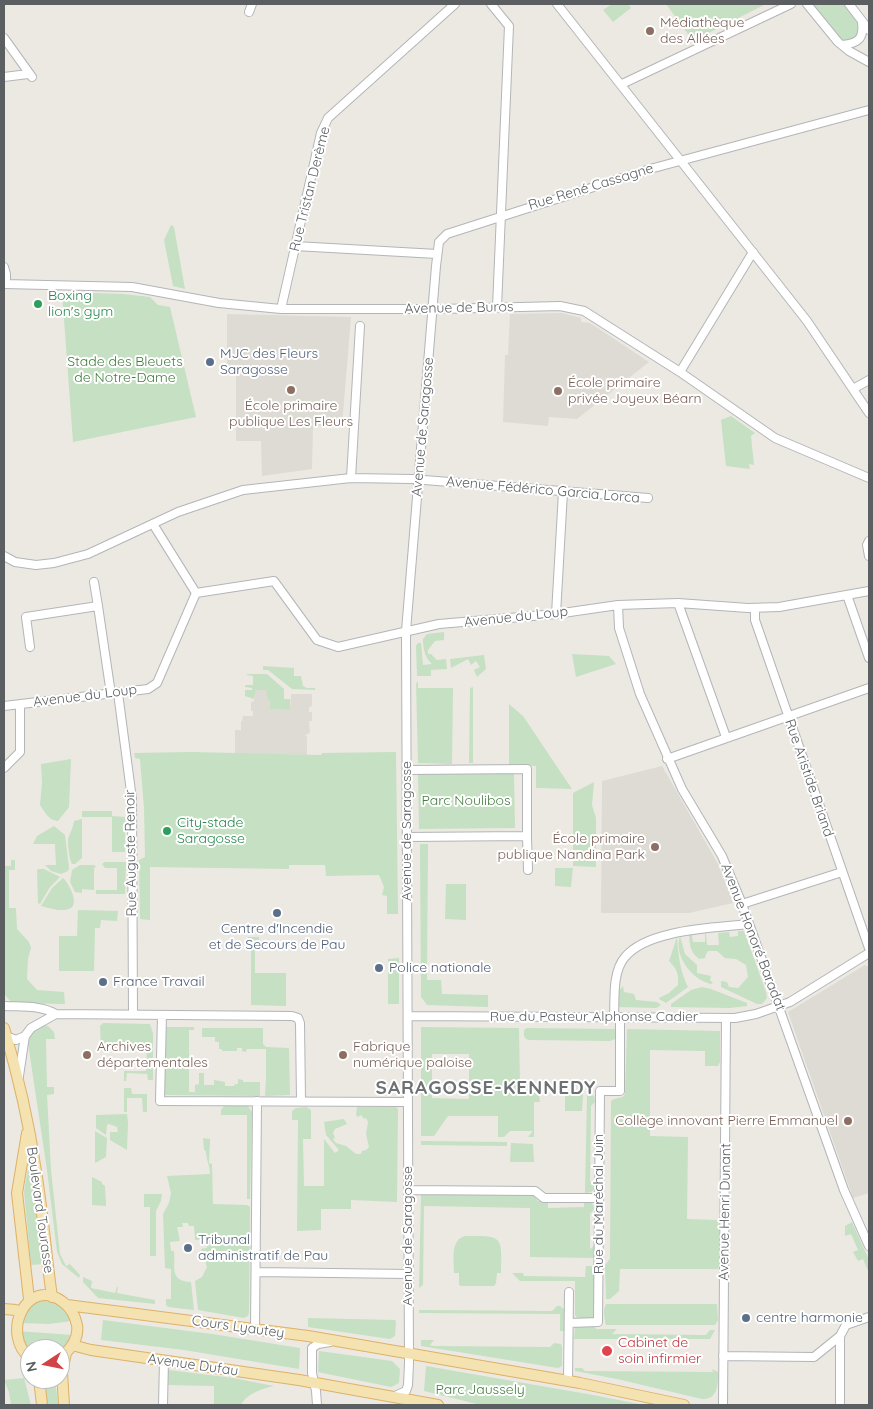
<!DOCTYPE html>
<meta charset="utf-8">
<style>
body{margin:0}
#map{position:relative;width:873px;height:1409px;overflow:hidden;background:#ece9e3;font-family:Quicksand,sans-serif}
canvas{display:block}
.frame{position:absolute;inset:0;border:5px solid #5b5f62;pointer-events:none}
.north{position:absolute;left:20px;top:1339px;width:50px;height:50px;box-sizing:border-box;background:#fff;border:1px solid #bdbfc0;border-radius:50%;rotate:259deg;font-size:14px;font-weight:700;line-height:20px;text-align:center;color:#5b5f62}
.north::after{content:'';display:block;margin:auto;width:18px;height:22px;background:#d24347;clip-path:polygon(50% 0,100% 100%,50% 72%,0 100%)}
</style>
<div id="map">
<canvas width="873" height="1409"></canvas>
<div class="frame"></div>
<div class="north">N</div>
</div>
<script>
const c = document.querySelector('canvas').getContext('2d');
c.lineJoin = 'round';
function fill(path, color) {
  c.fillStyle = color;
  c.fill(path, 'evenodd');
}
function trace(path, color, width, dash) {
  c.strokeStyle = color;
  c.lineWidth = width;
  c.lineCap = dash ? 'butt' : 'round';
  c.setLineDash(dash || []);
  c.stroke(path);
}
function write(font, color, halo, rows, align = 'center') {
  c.font = font + ' Quicksand,sans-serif';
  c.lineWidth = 4;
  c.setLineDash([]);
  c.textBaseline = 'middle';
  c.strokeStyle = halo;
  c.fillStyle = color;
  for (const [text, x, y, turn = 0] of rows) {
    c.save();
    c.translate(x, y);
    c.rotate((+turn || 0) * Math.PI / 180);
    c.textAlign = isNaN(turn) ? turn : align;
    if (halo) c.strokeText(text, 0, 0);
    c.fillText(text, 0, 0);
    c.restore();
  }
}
const education = new Path2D(`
 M562 313 581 318V322L590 323 649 362 577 419 549 417 548 426 503 422 505 355H508L510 314Z
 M227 314 351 317 342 425 313 426 312 469 262 476 261 441H236V371L227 370Z
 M256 690H266L270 700V709L290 710 291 694H312V706L309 707V712H312V721H309L310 733 305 735 307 737V755L235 754V730H241V721H242L243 716H253V711H251V702L254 701Z
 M662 766 718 864 733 903 689 913H601L602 781Z
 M865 965 869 967V1193L853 1198 788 1012Z`);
const green = new Path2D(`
 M612 4H628L631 8 613 22 603 10Z
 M666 4H766L693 41Z
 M813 4H844L859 23 861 28 855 39 844 42Z
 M171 225 174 227 185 289 173 286 164 240Z
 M62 292 123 294 150 297 158 305 170 307 196 417 73 442Z
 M731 416 755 433 751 436 754 465 749 464 750 469 726 466 721 420Z
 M444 632V640L435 641 428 650V654H431L437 660 446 659 447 669 431 670V676H417L416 646 418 643H421L423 665 432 664C425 658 423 649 423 639L427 634Z
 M572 654 609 656 616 664 576 677Z
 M484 655 486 669 477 677 474 670 480 667 476 661 471 665 468 659 451 668 450 659Z
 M263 666 294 668V676H301L303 686 307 688H315V690L292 689 268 670H263Z
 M247 674H267L284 689V699H290V710L270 709V700H268L266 690H256L254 699 245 696V690H252V688L245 687V685H253V676L247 675Z
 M418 681V688H453L452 764 418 763 416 684Z
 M473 687V763H469L470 688Z
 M509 704 523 716 572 789 536 788V766L509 765Z
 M192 752 321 755 322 753 396 752 398 914H387V896L382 895 384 887 379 875 326 876 325 865H289V869L150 867V920L140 919 139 860 145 857 144 808 140 759 135 758 134 753Z
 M71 759 69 807 58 821C49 821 45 812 40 805L42 783 41 764Z
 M418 774H514L515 828 419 829Z
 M594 782 592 805 596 818V867L573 866V793Z
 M82 811H112V816L125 817V852H112V817H82Z
 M82 819V858L75 864H72C69 858 68 847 68 840 69 834 73 829 74 821Z
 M54 826 65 835 69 868 68 871 61 874 51 871 45 865H56L55 844H33L37 836Z
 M428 844 427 980H441L442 994 488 995V1007L427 1005 421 997 420 844Z
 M11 860H15V870H9V908H16L17 929 29 942 31 948 28 959 27 979 37 990 64 992 65 1004 12 1003 4 994V866H11Z
 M105 862H126L125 894H96V890H117V868H105L102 864Z
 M80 865H94L96 867 94 868V890L82 889V893L75 892 70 882 72 870Z
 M555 868H573L571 887 555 886Z
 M39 869H44L60 877 50 887 40 904 38 903 37 870Z
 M63 878C68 882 81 905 69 909 61 912 49 908 41 906L52 888Z
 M446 884H466V920L445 919Z
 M78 910 118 911 117 921 101 920 100 928H95L94 971H59V936H77Z
 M738 931H744L766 992 767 998 762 1004H757L721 987V981L727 982 729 987 738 988 748 977 746 965 736 959 725 958 717 951H708L706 954 705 958 699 959C690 952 690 945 689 935H692L693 942H705V934L706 933 707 945H719L718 933 729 932 730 937 738 936Z
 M680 936 685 954 697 965V973L711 976 710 980 713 983 711 984C692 980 673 955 680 936Z
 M248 937H259V947H255V973H286V1006L251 1005V947H245Z
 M677 937C678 953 680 972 688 987L666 1003 659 999V998L669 993 678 985C679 974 677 969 669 961Z
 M399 958V1004H388V959Z
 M623 986 624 992 634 994 636 1000 657 1002 661 1005 656 1008 619 1007 618 1006V991Z
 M702 987 711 989 747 1003V1006L730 1008 671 1007V1004L691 990Z
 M103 1023 150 1024 153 1033V1080H148L147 1074 127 1073 126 1081H124V1071H146L147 1049 101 1048 100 1026Z
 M43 1025 48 1026 54 1032 55 1039H46L47 1087H54V1094L47 1095 51 1170 60 1254 66 1266 70 1264 80 1275 79 1278 62 1264 57 1252 47 1170 28 1043 32 1031Z
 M166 1027H194V1030H189V1092H195V1085L199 1084V1073H204V1085H214V1080L225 1082V1086H234L235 1084H238V1079L243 1080V1082H260V1096L166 1095 164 1093Z
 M421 1027 519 1028 520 1085 524 1090 537 1094 539 1096 540 1102H534V1137H528L533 1131H510L504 1137H498V1116H448L434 1136H421ZM432 1054H469V1099L432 1098Z
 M202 1028H263V1044L266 1047 289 1048 290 1095 265 1096 266 1077V1049H247L246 1052 242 1051V1048H237V1051H222V1049H219V1042H215V1037H202Z
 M527 1028 614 1029 616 1030 615 1039 610 1041 529 1040 526 1039 524 1036V1030Z
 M627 1029 720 1031V1062L718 1066H705V1051L650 1050V1136L688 1137 687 1219 717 1220 719 1225V1266L718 1269H620L619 1291 610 1299H606L605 1265 610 1259 611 1101 614 1099 623 1097 625 1094Z
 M124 1088H131L132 1094H147V1112H143L142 1098H127V1112H124Z
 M565 1094H583L582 1111H565Z
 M587 1094 594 1096 595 1102 591 1106 590 1182 594 1180V1190L591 1192 585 1193Z
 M224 1106H248L252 1112 250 1199H247V1115H221V1110Z
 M306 1107 310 1109 311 1111V1139H303L304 1186H324V1139L335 1153 339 1150 326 1135 324 1122 344 1119 347 1124 335 1129 333 1133 335 1138 333 1139 336 1143 346 1146 356 1154H361L362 1151 366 1150 369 1147 366 1134 368 1122 366 1118 364 1119 361 1115 358 1117 356 1115 357 1107H396L398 1109 397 1202 351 1200V1209H321V1230L297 1231 298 1120H292V1111L296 1108Z
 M127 1114 128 1123 127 1150 110 1140V1132H118L117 1127 109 1124 107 1125 106 1135 96 1128V1115Z
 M95 1131 107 1138 106 1157 95 1163Z
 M203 1138 210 1139 209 1163 212 1164 213 1204 247 1205 250 1207 249 1312 248 1316 244 1318 198 1310 195 1281 202 1277 207 1267 201 1249 207 1248 206 1239 195 1240 194 1226H189L188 1223H182L183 1227H177L180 1241 170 1242 171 1251H174C176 1265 168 1281 191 1282L194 1310 168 1307 166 1305V1299H171V1269L165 1268 163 1214 169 1203 171 1193 167 1176 210 1174C210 1166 206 1159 206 1151L204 1150Z
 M421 1141 507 1142V1146L421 1145Z
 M511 1143 533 1144 534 1162H510Z
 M29 1160H33L44 1264 31 1265 24 1192Z
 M92 1177 102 1182V1184L105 1186 106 1206 92 1205Z
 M144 1194H162L161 1201 156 1211V1256H150V1207H144Z
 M421 1194 530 1195 535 1197 538 1201H548V1208L584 1207V1202H591L595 1208 590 1214V1249L595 1245V1258L530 1257V1208L424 1206 423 1285 419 1288Z
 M852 1222 869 1260V1273L863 1259 858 1261 853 1252 858 1250 851 1234 845 1236V1226Z
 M465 1236C503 1236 502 1235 501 1273H497L496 1283 494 1286H461L459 1285V1273H454C454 1260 450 1240 465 1236Z
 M586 1266H595V1313L594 1317 591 1319H578L575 1315V1281H520L512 1273H523L524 1276 585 1277Z
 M83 1277 92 1281 91 1288 115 1293 117 1287H118L117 1293 155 1300V1304L98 1298 83 1282Z
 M45 1300C58 1302 67 1309 72 1321L49 1324 18 1323C22 1310 31 1301 45 1300Z
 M606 1304H717L718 1320 715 1325H606C604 1318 603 1309 606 1304Z
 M557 1306H560L565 1310V1331H560V1314L419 1313V1310L552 1311Z
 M308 1318 395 1320 396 1321 395 1336 390 1339 308 1327Z
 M103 1320 212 1334 300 1348 299 1369 184 1350 101 1340Z
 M575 1326H594L596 1329H617L612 1334 706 1335 710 1330H715L710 1339H574Z
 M17 1331 72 1335 67 1345 60 1352V1349H30V1351L26 1348Z
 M421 1340H434L430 1345 433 1346 550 1347 554 1343 561 1344 562 1347V1366L558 1368 421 1346Z
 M319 1351 392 1361 400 1369 399 1383 391 1387 318 1372Z
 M426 1366 593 1395 644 1405H481L424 1391Z
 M575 1368H582L585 1371 713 1372 712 1369 718 1372C718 1384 718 1400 702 1399L617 1379 575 1371Z
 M169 1370 233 1378 274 1386C263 1388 245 1395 241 1405H214V1386L166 1385V1373Z
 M24 1378 31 1405H11L9 1392 4 1380Z
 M43 1379H55L58 1405H45Z`);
const minor = new Path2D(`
 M491 4 509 26 497 307
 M557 4 807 321 869 413
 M807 4 838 42 849 51 869 62
 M849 4 869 30
 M249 12 252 4
 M4 38 32 77
 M843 45C859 43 864 38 862 22
 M4 77 28 74
 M622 84 791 4
 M295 246 437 254
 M4 267 6 274V284
 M4 284 132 287 219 303 281 309H441L560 306 584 311 680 372 775 438 869 478
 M281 309 321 133 328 118 455 4
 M680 372 753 252
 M853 389 869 380
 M351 478 360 326
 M153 524 196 593
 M869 541 867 545 869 556
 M4 556 15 562 36 565 54 563 88 554 178 512 243 490 351 478 412 479 648 498
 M94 582 98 606
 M847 595 869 658
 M678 603 726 737
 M618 605 619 628 640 694 682 789 722 856 742 904 844 1190 869 1246
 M755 608V620L869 948
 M556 614 563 492
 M30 647 26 617 98 606 111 694
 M118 693 132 799 133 1014
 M4 706 148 689 157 683 196 593 274 581 317 640 338 647 439 624 556 614 618 605 678 603 748 608 779 607 869 591
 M667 759 869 688
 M4 768 20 752V704
 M407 770 527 769V836L407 837
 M527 836 528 870
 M742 904 842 872
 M4 1006C22 1007 40 1005 56 1014
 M162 1015 160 1101 408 1102
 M408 1016 735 1018 756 1014 790 1002 869 953
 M614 1017C615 999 612 972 625 957 648 929 715 928 749 924
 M6 1036 16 1040 25 1036
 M19 1076 25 1036 31 1028 56 1014 292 1016 298 1018 300 1023 301 1101
 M408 1190 535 1191 544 1198H599
 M256 1272 408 1274
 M569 1323 598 1322 600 1091H620V1017
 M255 1329 257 1101
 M723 1356 814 1357 840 1336 846 1325 869 1317
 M568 1381 569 1292
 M393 1397 406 1391 408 1385 409 1363 406 631 436 266 439 242 447 234 650 169 869 110
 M163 1405 164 1360
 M317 1405 316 1391 312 1373V1348L318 1344 330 1342
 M723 1405 726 1018
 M840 1405V1336`);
const major = new Path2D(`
 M4 1028C18 1075 29 1123 36 1171 43 1213 46 1255 52 1297
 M27 1133 17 1193 29 1299
 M67 1305 308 1336 580 1383 684 1405
 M4 1309 16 1310
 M72 1345 91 1350 299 1380 438 1405
 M30 1358C0 1334 27 1275 63 1302 71 1308 75 1315 77 1325 79 1338 71 1350 60 1357
 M39 1379 42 1405
 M64 1405 62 1372 66 1353`);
const markers = [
 [650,31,5,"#8d6e63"],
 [38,304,5,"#2e9e5b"],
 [210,362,5,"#5c6f8a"],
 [291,390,5,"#8d6e63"],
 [558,391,5,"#8d6e63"],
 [167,831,5,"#2e9e5b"],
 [655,847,5,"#8d6e63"],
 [277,913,5,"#5c6f8a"],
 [379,968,5,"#5c6f8a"],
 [103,982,5,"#5c6f8a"],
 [87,1055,5,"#8d6e63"],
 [343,1055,5,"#8d6e63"],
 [848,1121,5,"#8d6e63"],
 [188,1248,5,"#5c6f8a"],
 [746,1318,5,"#5c6f8a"],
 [607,1351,6,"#e0444e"]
];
const educationNames = [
 ["Médiathèque",660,23],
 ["des Allées",660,39],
 ["École primaire",568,383],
 ["privée Joyeux Béarn",568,399],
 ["École primaire",291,406,"center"],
 ["publique Les Fleurs",291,422,"center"],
 ["École primaire",645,839,"right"],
 ["publique Nandina Park",645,855,"right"],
 ["Archives",97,1047],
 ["départementales",97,1063],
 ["Fabrique",353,1047],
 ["numérique paloise",353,1063],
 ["Collège innovant Pierre Emmanuel",838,1121,"right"]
];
const streetNames = [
 ["Rue René Cassagne",591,187,-17],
 ["Rue Tristan Derème",310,189,-76],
 ["Avenue de Buros",459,308,-1],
 ["Avenue de Saragosse",423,427,-85],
 ["Avenue Fédérico Garcia Lorca",543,490,5],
 ["Avenue du Loup",516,617,-6],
 ["Avenue du Loup",85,696,-7],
 ["Rue Aristide Briand",809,778,71],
 ["Avenue de Saragosse",407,831,-90],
 ["Rue Auguste Renoir",131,853,-91],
 ["Avenue Honoré Baradat",753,937,69],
 ["Rue du Pasteur Alphonse Cadier",594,1017],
 ["Rue du Maréchal Juin",599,1204,-90],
 ["Boulevard Tourasse",40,1210,82],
 ["Avenue Henri Dunant",725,1212,-89],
 ["Avenue de Saragosse",408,1236,-90],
 ["Cours Lyautey",238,1327,8],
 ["Avenue Dufau",193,1365,8]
];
const leisureNames = [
 ["Boxing",48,296],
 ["lion's gym",48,312],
 ["City-stade",177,823],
 ["Saragosse",177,839]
];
const serviceNames = [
 ["MJC des Fleurs",220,354],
 ["Saragosse",220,370],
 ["Centre d'Incendie",277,929,"center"],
 ["et de Secours de Pau",277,945,"center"],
 ["Police nationale",389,968],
 ["France Travail",113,982],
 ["Tribunal",198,1240],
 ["administratif de Pau",198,1256],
 ["centre harmonie",756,1318]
];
const parkNames = [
 ["Stade des Bleuets",125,362],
 ["de Notre-Dame",125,378],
 ["Parc Noulibos",466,801],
 ["Parc Jaussely",480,1390]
];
const healthNames = [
 ["Cabinet de",618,1343],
 ["soin infirmier",618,1359]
];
const districtNames = [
 ["SARAGOSSE-KENNEDY",486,1088]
];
fill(education, '#dedad4');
fill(green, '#c5e0c2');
trace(minor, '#b3b5b8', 10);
trace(major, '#deb169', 12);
trace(minor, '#fff', 8);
trace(major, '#f4e2b0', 10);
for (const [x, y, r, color] of markers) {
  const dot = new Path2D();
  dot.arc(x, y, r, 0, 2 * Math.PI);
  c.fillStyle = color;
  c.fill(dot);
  trace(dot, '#fff', 2);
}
write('14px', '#785e54', '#fff', educationNames, 'left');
write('14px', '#5b5f62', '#fff', streetNames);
write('14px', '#27864d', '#fff', leisureNames, 'left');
write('14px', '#4e5e75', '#fff', serviceNames, 'left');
write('14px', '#437d3f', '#fff', parkNames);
write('14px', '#be3a42', '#fff', healthNames, 'left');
c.letterSpacing = '1px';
write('bold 19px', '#6c7173', '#fff', districtNames);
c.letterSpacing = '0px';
</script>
